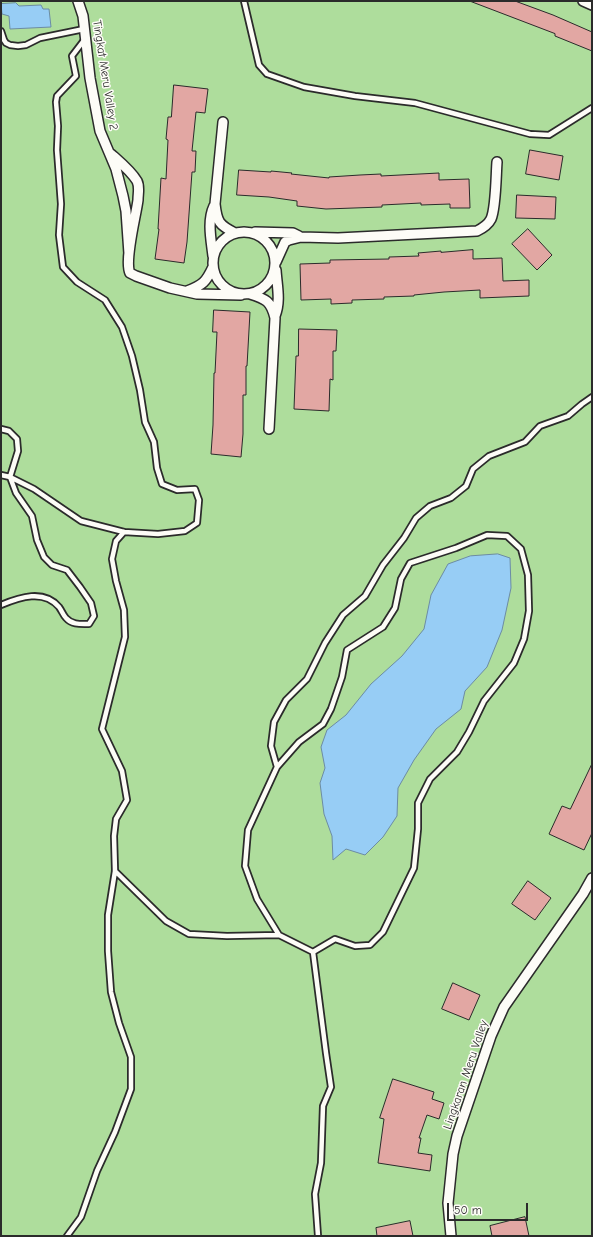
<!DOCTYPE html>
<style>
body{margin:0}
#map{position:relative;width:593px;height:1237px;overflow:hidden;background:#fdfcf7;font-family:"Comic Neue",sans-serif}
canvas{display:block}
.frame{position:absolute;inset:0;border:2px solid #2b2b2b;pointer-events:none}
.scale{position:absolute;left:447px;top:1203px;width:81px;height:18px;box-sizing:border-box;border:2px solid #2b2b2b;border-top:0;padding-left:5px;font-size:12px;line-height:14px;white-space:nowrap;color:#2b2b2b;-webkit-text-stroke:3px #fdfcf7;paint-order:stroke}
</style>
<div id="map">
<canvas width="593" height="1237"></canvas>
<div class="frame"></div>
<div class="scale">50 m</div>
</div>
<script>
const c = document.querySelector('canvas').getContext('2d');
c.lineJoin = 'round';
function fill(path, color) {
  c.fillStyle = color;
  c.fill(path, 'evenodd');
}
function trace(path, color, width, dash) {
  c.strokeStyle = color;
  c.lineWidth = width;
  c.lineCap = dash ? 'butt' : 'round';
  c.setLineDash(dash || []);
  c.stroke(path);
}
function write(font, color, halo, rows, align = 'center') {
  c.font = font + ' "Comic Neue",sans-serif';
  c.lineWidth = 3;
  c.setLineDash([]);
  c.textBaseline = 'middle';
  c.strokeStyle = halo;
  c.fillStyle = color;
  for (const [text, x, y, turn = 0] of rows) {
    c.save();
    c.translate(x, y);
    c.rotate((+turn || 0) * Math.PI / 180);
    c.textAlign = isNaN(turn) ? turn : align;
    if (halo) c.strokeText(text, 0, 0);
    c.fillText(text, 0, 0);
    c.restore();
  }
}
const green = new Path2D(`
 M1 1H592V1236H1Z`);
const water = new Path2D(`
 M16 3 19 6 41 5 43 9H49L51 27 10 29 9 16 2 14 1 4Z
 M498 554 510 558 511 588 502 630 487 667 465 691 461 709 436 729 414 760 398 788 397 816 383 837 365 855 346 849 333 860 332 836 324 814 320 783 325 768 321 747 327 730 346 715 371 684 402 656 424 629 431 595 448 564 470 556Z`);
const building = new Path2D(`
 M470 1H515L553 15 592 32V51L555 36V34Z
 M174 85 208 89 205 113 196 112 192 151H196L195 172H192L187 242 184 263 155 259 159 229H158L161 178 166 179 168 140 166 139 168 117H171Z
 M530 150 563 156 559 180 526 174Z
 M239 170 271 172V171L292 173 291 174 329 178V177L360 175 381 174V176L439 173V180L469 179 470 208H450V204L421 205V203L382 205V207L326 209 297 206V201L269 197 237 195Z
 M517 195 556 197 555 219 516 218Z
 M528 229 552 255 537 270 512 244Z
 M473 250V259L502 258 503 281 529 280V296L480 298V290L444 292 414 295V296L384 297V299L352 300V303L331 304V299L301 300 300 264 330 263V260L389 259V257L419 256 418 253 441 251V252Z
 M214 310 250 312 247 366H246V395H243V434L241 457 211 454 213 425 214 373H215L217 332H213Z
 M299 329 337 330 336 351H333V380L330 379 329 411 294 409 296 356H298Z
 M592 764V833L584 850 549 834 562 806 570 809Z
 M528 881 551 898 535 920 512 904Z
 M453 983 480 995 469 1020 442 1009Z
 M393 1079 434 1092 432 1099 444 1103 439 1119 427 1115 419 1138H421L418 1153 432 1155 430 1171 378 1163 384 1119 380 1118Z
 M525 1217 529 1236H492L490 1226Z
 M410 1221 413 1236H377L376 1228Z`);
const service = new Path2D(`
 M244 1 259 65 267 74 304 87 355 96 415 103 530 134 549 135 592 108
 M1 31 4 40 6 43 10 45 18 46 26 45 40 38 84 29
 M1 429 9 431 17 439 18 451 10 477 16 493 32 516 37 540 44 557 52 565 67 570 80 587 91 603 94 616 89 624C81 624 72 625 66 618 63 615 62 611 59 607 44 589 20 597 1 605
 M1 475 10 477 34 489 81 521 124 532 158 534 185 531 197 523 199 500 195 489 177 490 162 484 157 468 154 442 145 422 140 390 132 356 122 327 105 300 77 282 63 267 59 235 61 204 57 150 58 126 56 102 57 96 76 76 72 56 85 39
 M277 767 271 746 274 722 286 700 307 679 325 643 343 615 365 596 383 565 404 538 416 518 430 506 451 498 466 486 473 469 489 456 525 442 540 426 568 416 582 404 592 397
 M115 871 166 921 189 934 227 936 279 935 313 952 326 1053 331 1087 323 1106 321 1163 315 1194 318 1236
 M279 935 257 899 245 866 248 830 277 767 299 742 323 724 331 709 342 677 347 650 383 627 395 608 401 579 410 563 456 548 487 535 507 536 521 549 528 575 529 611 524 639 514 663 484 701 469 732 457 752 430 779 418 803V829L414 868 383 932 370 945 355 946 335 939 313 952
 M67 1236 81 1217 97 1171 115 1132 131 1089V1057L119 1023 111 992 108 951V915L115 871 114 836 116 819 127 800 122 771 102 729 125 637 124 610 116 581 112 559 116 541 124 532`);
const minor = new Path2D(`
 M78 1 83 16 90 78 100 131 116 169 123 196 126 211 129 254
 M583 1 592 5
 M223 122 215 204C217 222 219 225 235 233
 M111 154C120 162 131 171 137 181 140 187 138 193 138 200 136 216 124 261 130 273L136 276 170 288 197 294 241 295
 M213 263a31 31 0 1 1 62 0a31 31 0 1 1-62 0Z
 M255 232 293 233 299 236
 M213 256C211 239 207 221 214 206
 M276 262 285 242 289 240 301 237 338 238 477 231C483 228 488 225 491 219 496 208 496 175 497 162
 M187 291C203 285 206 282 213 267
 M250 294C266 299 271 301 275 318L269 429
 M275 316C281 301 277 286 276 270
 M451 1236 448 1203 453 1154 457 1136 491 1036 504 1007 583 894 592 878`);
const streetNames = [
 ["Tingkat Meru Valley 2",105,75,81],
 ["Lingkaran Meru Valley",466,1075,-71]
];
fill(green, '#aedd9c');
fill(water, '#97cdf5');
trace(water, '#6c8ca4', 1);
fill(building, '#e2a7a3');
trace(building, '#2b2b2b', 1);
trace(service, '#2b2b2b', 8);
trace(minor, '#2b2b2b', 12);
trace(service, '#fdfcf7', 4.5);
trace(minor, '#fdfcf7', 9);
write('12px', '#2b2b2b', '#fdfcf7', streetNames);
</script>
